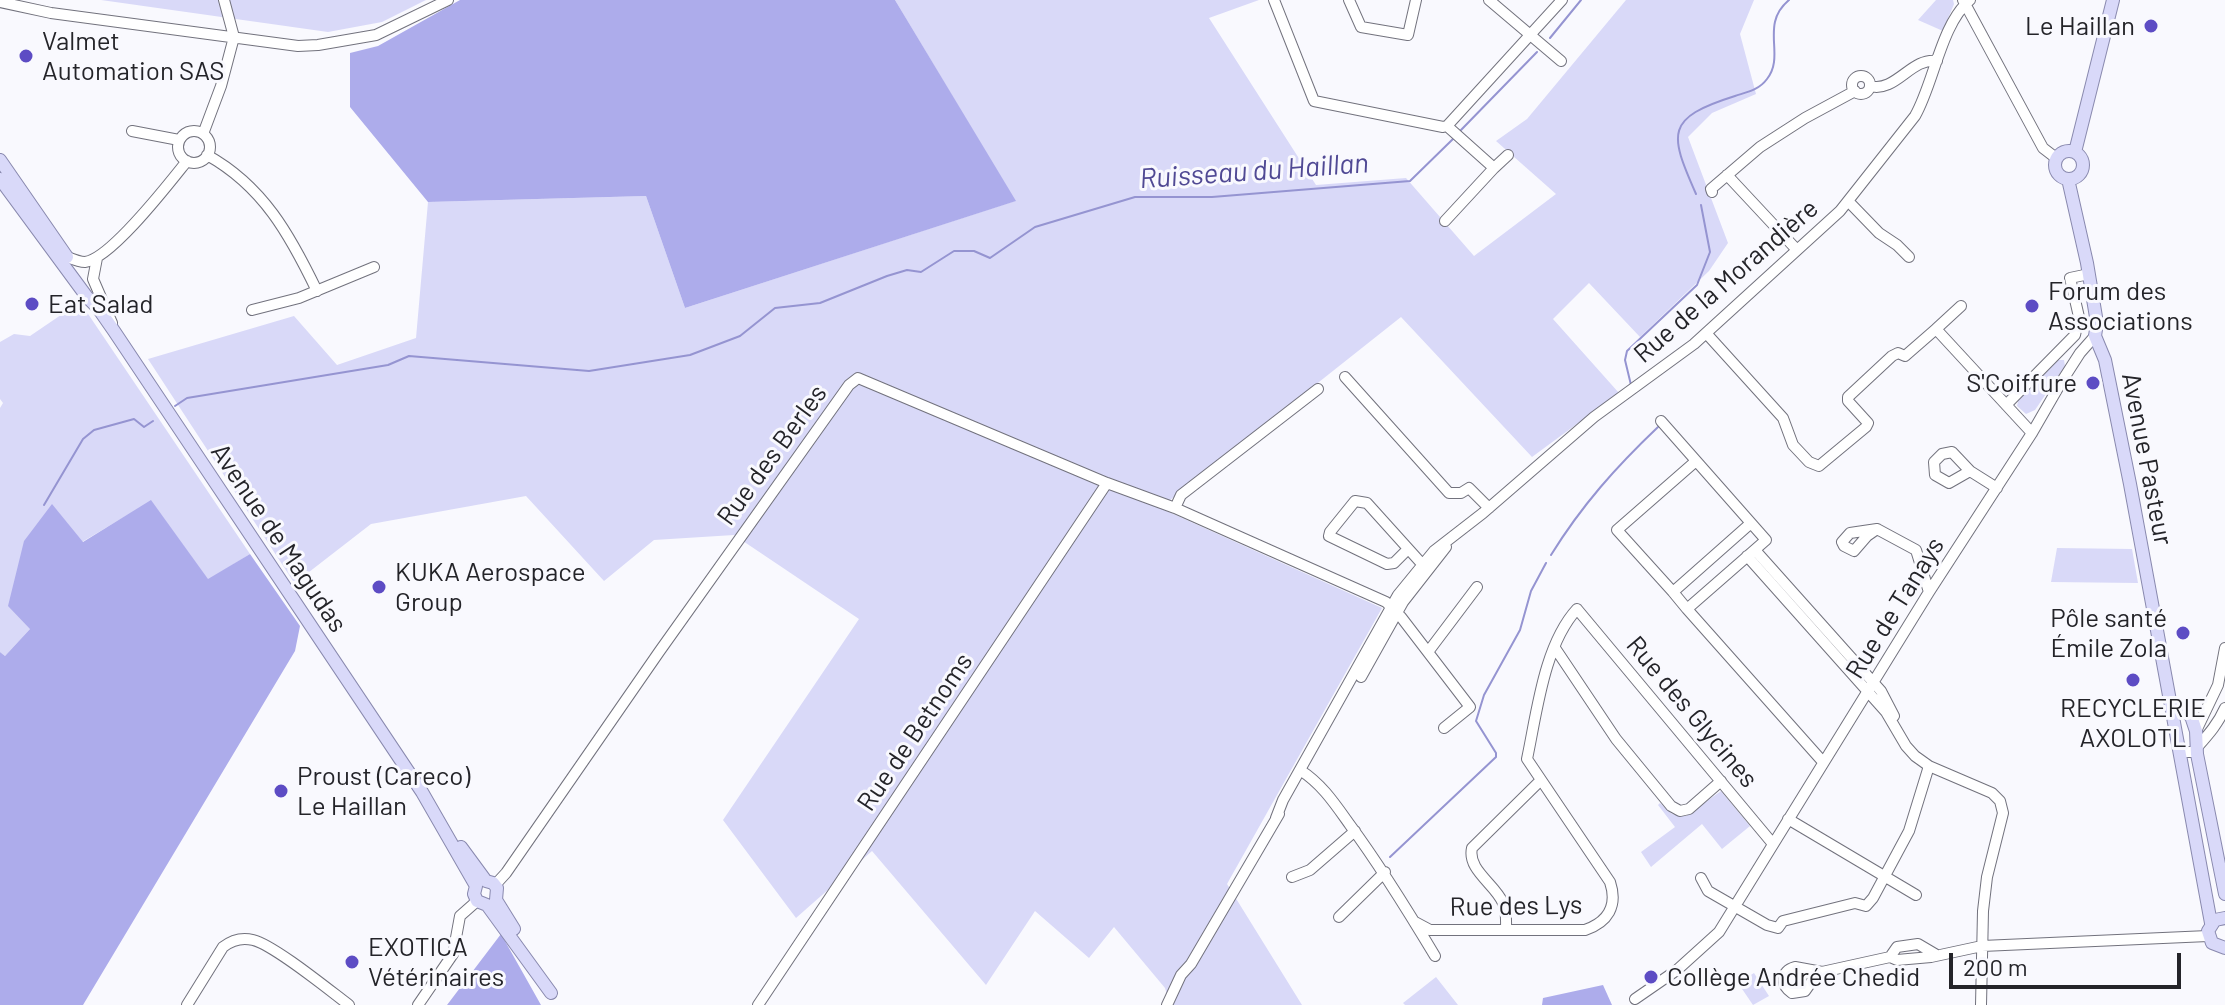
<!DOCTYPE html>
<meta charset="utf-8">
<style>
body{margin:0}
#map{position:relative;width:2225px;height:1005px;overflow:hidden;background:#f9f9fe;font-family:Barlow,sans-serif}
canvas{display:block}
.scale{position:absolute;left:1949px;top:953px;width:232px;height:36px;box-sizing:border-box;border:4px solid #242429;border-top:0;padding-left:10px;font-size:24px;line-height:28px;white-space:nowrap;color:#242429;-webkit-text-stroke:6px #f9f9fe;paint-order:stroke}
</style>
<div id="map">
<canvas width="2225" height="1005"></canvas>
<div class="scale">200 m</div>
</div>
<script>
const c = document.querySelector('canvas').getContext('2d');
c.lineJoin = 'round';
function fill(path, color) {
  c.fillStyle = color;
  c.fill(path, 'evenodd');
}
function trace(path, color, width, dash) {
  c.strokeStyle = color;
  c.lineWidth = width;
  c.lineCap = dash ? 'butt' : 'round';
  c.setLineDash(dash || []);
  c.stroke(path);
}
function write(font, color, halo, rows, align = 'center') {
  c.font = font + ' Barlow,sans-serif';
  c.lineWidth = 6;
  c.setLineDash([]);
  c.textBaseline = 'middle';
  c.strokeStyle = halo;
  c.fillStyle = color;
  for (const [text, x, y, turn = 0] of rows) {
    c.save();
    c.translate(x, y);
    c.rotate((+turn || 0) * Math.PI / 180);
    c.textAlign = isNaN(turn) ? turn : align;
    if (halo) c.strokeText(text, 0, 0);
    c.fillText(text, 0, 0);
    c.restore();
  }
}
const green = new Path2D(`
 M101 0H426L382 22 328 32Z
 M895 0H1259L1209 18 1316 185 1406 178 1474 256 1556 194 1496 141 1527 119 1626 0H1754L1740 34 1756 94 1712 113 1688 137 1728 243 1709 271 1640 337 1589 283 1553 319 1619 393 1532 457 1401 317 1160 508 1382 608 1227 884 1302 1005H1170L1165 988 1114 927 1089 958 1035 911 986 985 872 851 796 918 723 820 859 619 734 535 654 540 604 581 526 496 371 524 300 579 293 581 148 359 294 316 337 365 416 338 428 202 646 196 685 308 1015 201Z
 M1936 0H1953L1954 4 1943 31 1918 20Z
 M80 302 250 554 208 580 151 501 82 542 52 505 30 629 5 656 0 652V408L3 403 0 399V342L14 334 30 336Z
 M2058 360H2064L2065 366 2035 410 2026 414 2017 406 2019 397Z
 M2057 548 2132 549 2138 583 2051 582Z
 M1721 791 1750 826 1722 849 1702 824 1651 867 1641 852 1675 827 1658 805 1660 803 1672 814 1686 816Z
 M1754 973 1769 996 1753 1005 1738 983Z
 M1436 977 1458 1005H1405L1403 1003Z`);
const forest = new Path2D(`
 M460 0H895L1016 201 685 308 646 196 428 202 350 107V53L378 46Z
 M151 500 208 579 250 554 300 626 295 651 83 1005H0V652L5 656 30 629 8 606 24 541 52 504 83 542Z
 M501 934 541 1005H447Z
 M1603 985 1612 1005H1542L1543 998Z`);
const stream = new Path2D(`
 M1550 38 1581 0
 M1461 130 1537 52
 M1696 194C1669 133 1665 118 1735 96 1747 92 1759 90 1767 79 1786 55 1759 25 1789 0
 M1631 385 1625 360 1627 351 1697 285 1710 252 1701 205
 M175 406 187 398 388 365 409 356 589 371 690 355 740 336 775 308 820 303 887 276 907 270 921 272 954 251H974L990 258 1035 227 1135 197H1212L1410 181 1454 138
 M44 505 83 439 94 430 134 419 144 427 153 421
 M1551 555C1582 505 1616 467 1658 427
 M1390 857 1496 757V753L1476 721 1484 695 1520 630 1531 591 1546 563`);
const minor = new Path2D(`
 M1274 0 1314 101 1443 127 1447 126 1562 0
 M1349 0 1361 27 1408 35 1416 0
 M1489 0 1561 61
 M1963 0 2043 148 2056 158
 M0 2 51 13 298 46 318 45 376 35 448 0
 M1852 85a9 9 0 1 1 18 0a9 9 0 1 1-18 0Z
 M1870 86C1896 93 1911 57 1937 61
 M132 131 179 140
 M178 147a16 16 0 1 1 32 0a16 16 0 1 1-32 0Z
 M203 134 221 86 234 37 224 0
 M207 155C263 186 290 235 317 291
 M1494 168 1508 155
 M1727 175 1797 250
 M1712 192 1711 189 1760 147 1805 118 1855 91
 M1848 201 1879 233 1897 245 1909 257
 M1445 221 1494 168 1447 126
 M67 257C72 259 79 262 85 262 111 259 170 182 187 161
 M97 258 93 279 112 323
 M252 310 299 298 374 267
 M1936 329 1961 306
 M1706 333 1783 418 1793 445 1809 462 1819 466 1866 427 1868 423 1848 401V397L1892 356 1898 353 1905 356 1936 329 2032 433
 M1345 377 1449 493H1461L1469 488 1489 508
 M2006 405 2075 335 2079 317 2070 278 2089 274
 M1661 421 1751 523
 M1970 471 1949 483 1935 475 1934 462 1942 454 1952 452 1970 471 1997 488
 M1175 508 1181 495 1318 389
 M1751 523 1766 540 1687 609 1673 592Z
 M1877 529 1867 536 1854 551 1844 546 1842 542 1850 533 1877 529 1916 550 1929 592
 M1407 550 1394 563 1387 564 1329 536 1330 532 1355 501 1367 503 1422 564
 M1755 550 1881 691 1894 716
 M1747 556 1886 712 1906 746 1915 756 1929 766 1992 793 2000 801 2003 813 1987 877 1983 911 1981 1005
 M1673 592 1617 530 1696 461
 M1687 609 1823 762
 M1555 648 1616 739 1671 806 1680 811 1689 809 1721 781
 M1428 652 1477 587
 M1361 677 1403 602 1446 547
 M2196 731 2218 685 2225 648
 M2179 745 2185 752H2193C2206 737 2217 726 2225 708
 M1300 770C1322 784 1335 804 1350 825 1381 867 1408 911 1435 956
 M1276 818 1283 800 1398 595 1434 551 1483 513 1594 417 1694 344 1840 211 1915 116C1934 83 1941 24 1970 0
 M1788 819 1916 895
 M1292 877 1310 870 1355 831
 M1701 878 1708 891 1767 925 1778 928 1783 921 1855 903 1866 906 1873 898 1909 831 1929 766
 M495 885 506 873 659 652 849 385 858 378 1107 483 1175 508 1386 602 1401 617 1470 707 1444 728
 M1339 917 1385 872
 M1415 922 1430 930H1585C1608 922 1618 906 1610 882L1527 759C1537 712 1544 645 1577 609L1773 844
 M1506 929C1506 920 1507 912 1503 903 1495 884 1467 870 1472 848L1541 780
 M1890 957 1897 947 1918 944 1935 954
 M1795 967 1822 972 1812 981 1805 991 1792 993C1780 985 1781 971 1795 967Z
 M1822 972 1890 957 1897 960 1931 957 1982 946 2208 936
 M1635 999 1677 970 1719 932 1929 592 2032 433 2062 381 2080 353 2095 336
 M187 1005 223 947C232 940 241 937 253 940 274 945 329 990 349 1005
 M418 1005 453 954 460 916 477 901
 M758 1005 1107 483
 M1167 1005 1181 975 1191 964 1279 814`);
const major = new Path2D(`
 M2055 165a14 14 0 1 1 28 0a14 14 0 1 1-28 0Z
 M2075 152 2113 0
 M0 160 67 257
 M0 179 87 297 98 308 114 331 422 792 476 886
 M2068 179 2087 263 2097 323 2095 336 2105 360 2130 484 2211 923
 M2172 702 2191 716 2196 731 2197 754 2225 894
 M461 847 486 881 493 883 497 888 496 900
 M476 886 474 894 477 901 487 905 551 993
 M496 900 514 929
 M2225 918 2215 920 2208 931 2212 943 2225 948`);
const markers = [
 [2151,26,8,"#5d4cc4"],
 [26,56,8,"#5d4cc4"],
 [32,304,8,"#5d4cc4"],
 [2032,306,8,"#5d4cc4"],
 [2093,383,8,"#5d4cc4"],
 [379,587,8,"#5d4cc4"],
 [2183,633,8,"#5d4cc4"],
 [2133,680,8,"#5d4cc4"],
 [281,791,8,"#5d4cc4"],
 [352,962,8,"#5d4cc4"],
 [1651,977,8,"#5d4cc4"]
];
const poiNames = [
 ["Le Haillan",2135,26,"right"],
 ["Valmet",42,41],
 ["Automation SAS",42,71],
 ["Forum des",2048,291],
 ["Associations",2048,321],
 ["Eat Salad",48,304],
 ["S'Coiffure",2077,383,"right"],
 ["KUKA Aerospace",395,572],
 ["Group",395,602],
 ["Pôle santé",2167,618,"right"],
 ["Émile Zola",2167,648,"right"],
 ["RECYCLERIE",2133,708,"center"],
 ["AXOLOTL",2133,738,"center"],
 ["Proust (Careco)",297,776],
 ["Le Haillan",297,806],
 ["EXOTICA",368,947],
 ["Vétérinaires",368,977],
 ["Collège Andrée Chedid",1667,977]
];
const streetNames = [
 ["Rue de la Morandière",1726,281,-41],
 ["Rue des Berles",772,455,-54],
 ["Avenue Pasteur",2147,459,79],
 ["Avenue de Magudas",279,538,56],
 ["Rue de Tanays",1895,608,-58],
 ["Rue des Glycines",1692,712,50],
 ["Rue de Betnoms",915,732,-56],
 ["Rue des Lys",1516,906,-1]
];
const waterNames = [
 ["Ruisseau du Haillan",1254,171,-4]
];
fill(green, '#d9d9f8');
fill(forest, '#adaceb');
trace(stream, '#9594d1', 2);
trace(minor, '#72727d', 12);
trace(major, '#8989ae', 14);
trace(minor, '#fff', 10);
trace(major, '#d9d9f9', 12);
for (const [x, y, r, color] of markers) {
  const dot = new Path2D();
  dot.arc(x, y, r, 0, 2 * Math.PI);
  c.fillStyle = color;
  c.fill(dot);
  trace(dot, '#f9f9fe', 3);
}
write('26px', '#242429', '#f9f9fe', poiNames, 'left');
write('26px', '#242429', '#f9f9fe', streetNames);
write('italic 28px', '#504994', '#f9f9fe', waterNames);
</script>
